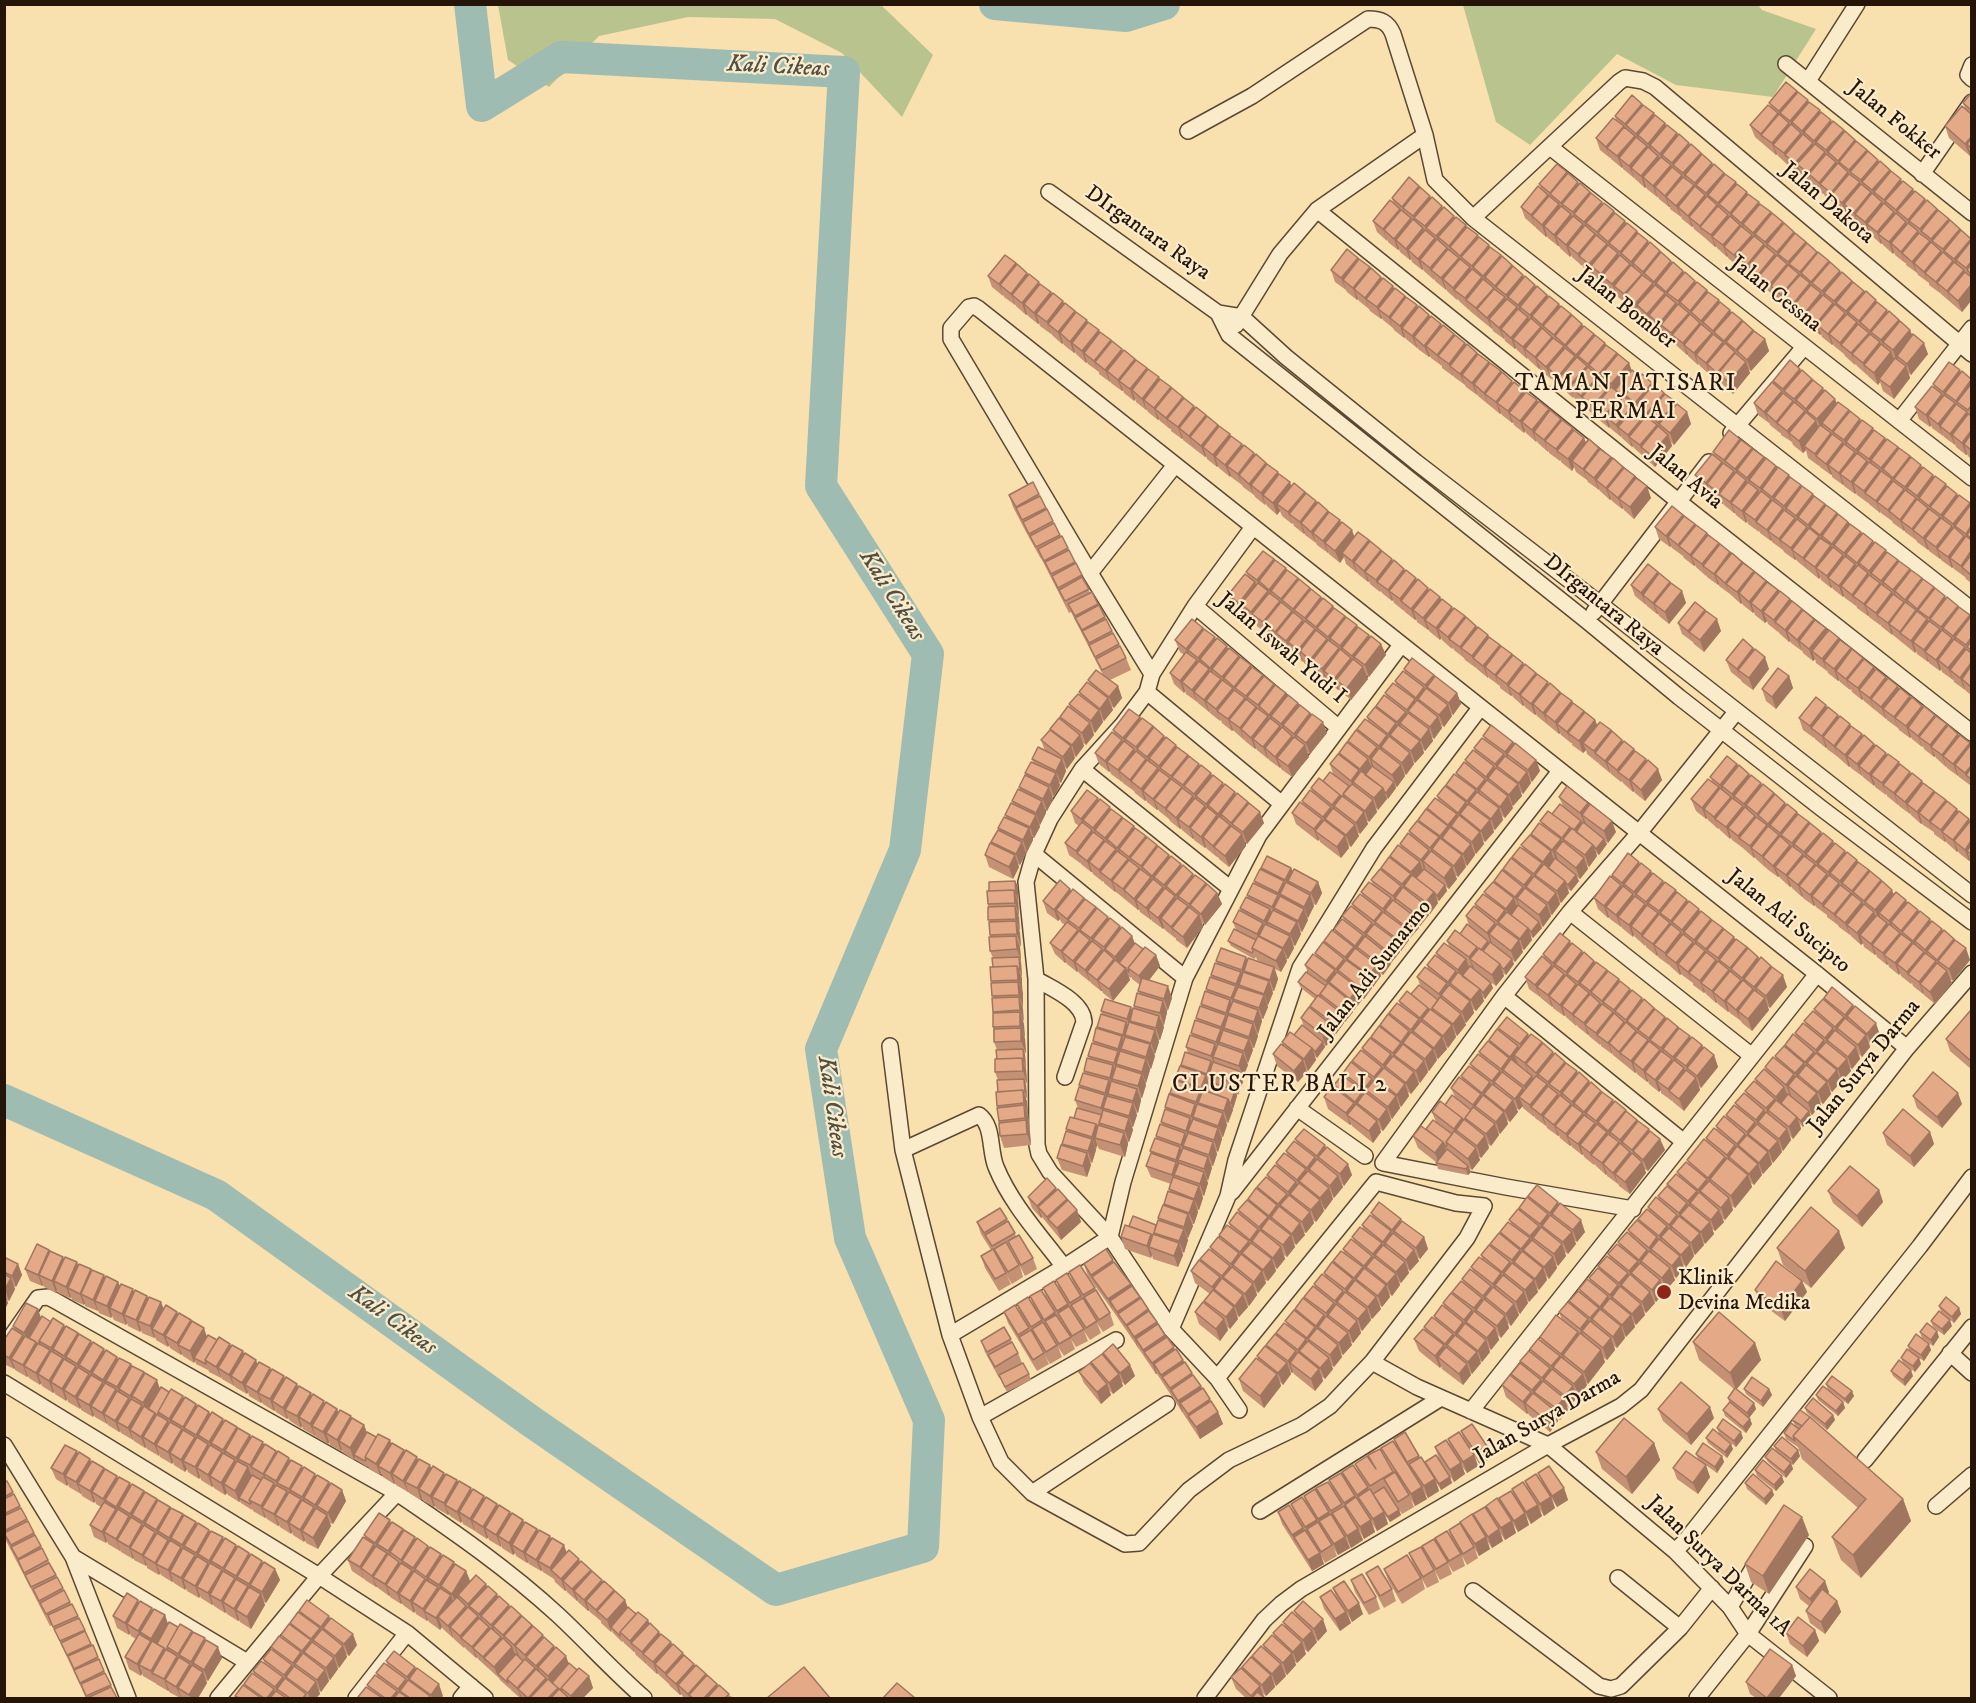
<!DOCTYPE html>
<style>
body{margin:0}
#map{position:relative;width:1976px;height:1703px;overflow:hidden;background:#f8e0af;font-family:"IM FELL DW Pica",serif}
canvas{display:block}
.frame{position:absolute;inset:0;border:6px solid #251509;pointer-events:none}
</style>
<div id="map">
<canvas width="1976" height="1703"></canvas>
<div class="frame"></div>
</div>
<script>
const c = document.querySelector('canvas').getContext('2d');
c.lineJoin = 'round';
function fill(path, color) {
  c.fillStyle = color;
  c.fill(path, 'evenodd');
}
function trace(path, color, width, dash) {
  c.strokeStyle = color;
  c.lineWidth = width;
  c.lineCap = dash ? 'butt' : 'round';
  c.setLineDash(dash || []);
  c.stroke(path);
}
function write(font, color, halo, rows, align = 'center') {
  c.font = font + ' "IM FELL DW Pica",serif';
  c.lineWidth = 4.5;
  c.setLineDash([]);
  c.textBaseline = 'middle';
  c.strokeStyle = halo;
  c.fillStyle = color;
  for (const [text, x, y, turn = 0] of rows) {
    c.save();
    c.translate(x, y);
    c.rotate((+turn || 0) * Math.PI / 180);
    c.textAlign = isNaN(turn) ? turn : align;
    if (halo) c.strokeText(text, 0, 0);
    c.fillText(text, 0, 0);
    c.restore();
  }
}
const green = new Path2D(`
 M498 5H881L933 55 902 117 842 53 775 19 688 17 599 36 549 87 508 60Z
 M1463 5H1758L1762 10 1816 29 1773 97 1676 85 1617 54 1530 145 1496 122Z`);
const river = new Path2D(`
 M995 4 1126 16 1164 4
 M4 1100 216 1195 532 1422 776 1590 923 1547 929 1420 850 1238 821 1049 905 850 928 654 821 486 844 72 561 57 482 106 470 4`);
const street = new Path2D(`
 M1786 64 1972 213
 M1972 65 1968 75 1972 79
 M1808 81 1857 4
 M1188 131 1252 96 1368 19C1381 19 1388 22 1393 34L1425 135 1435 180 1473 218 1972 610
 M1550 147 1972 478
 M1922 174 1972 102
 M1049 192 1218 313
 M1317 210 1678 501 1972 733
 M1473 218 1619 82 1625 78 1643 81 1655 87 1972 354
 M1236 325 1280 254 1317 210 1425 135
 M1899 421 1972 328
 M1731 433 1804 347
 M1090 573 1175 465
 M1195 606 1339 728
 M1594 612 1709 462
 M1152 674 1090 573 951 339V328L969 307 974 306 979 309 1817 974 1907 1048
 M1147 692 1282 804
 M1082 769 1231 889
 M1034 854 1185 978
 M1972 895 1600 604 1416 462 1286 357 1242 317 1218 313 1229 335 1587 621 1679 697 1821 808 1972 922
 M1570 912 1752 1056
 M1036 979C1052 989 1083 1001 1084 1022L1065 1077
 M1504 996 1684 1142
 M890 1046 903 1150 950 1335 980 1417 1001 1462 1032 1493 1125 1544 1139 1543 1189 1490 1229 1460 1302 1425 1330 1406 1372 1362 1467 1238 1484 1206 1456 1203 1376 1182 1217 1378 1171 1329 1110 1237 1050 1172 1039 1154 1037 1145 1036 979 1026 882 1034 854 1050 819 1082 769 1123 724 1147 692 1152 674 1195 606 1253 527
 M1297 1108 1365 1156
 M903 1150 979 1115C994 1126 989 1150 996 1167 1011 1204 1040 1235 1064 1267
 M1232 1192 1560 771
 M1633 1209 1506 1187 1383 1163 1504 996 1570 912 1639 833 1736 712
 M1171 1329 1228 1196 1236 1160 1300 968 1374 848 1480 708
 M950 1335 1064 1267 1110 1237 1123 1182 1185 978 1259 835 1401 645
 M4 1347 38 1298 48 1297 54 1300 397 1493C453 1531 508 1569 558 1615 587 1642 614 1672 644 1698
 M1950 1353 1972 1373
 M1372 1362 1417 1387 1548 1445 1675 1551 1730 1607 1748 1634 1829 1698
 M1217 1378 1239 1410
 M4 1383 319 1576 407 1633 485 1698
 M1471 1411C1587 1266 1701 1119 1817 974
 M980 1417 1116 1340
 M4 1445 73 1557 128 1698
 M1865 1460 1972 1327
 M1032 1493 1167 1404
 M1936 1506 1972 1475
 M1260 1511 1441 1398
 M1675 1551 1686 1540 1920 1246 1972 1177
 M73 1557 247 1662
 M1618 1578 1680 1628
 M1473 1591 1599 1686 1611 1689 1621 1686 1680 1628 1712 1588
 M1730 1607 1759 1558
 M218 1698 319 1576 397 1493
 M356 1698 407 1633
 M461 1698 471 1686
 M1205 1698 1264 1620 1281 1604 1301 1589 1548 1445 1621 1406 1641 1390 1907 1048 1972 973
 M1697 1698 1748 1634 1805 1546`);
const wall = new Path2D(`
 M1797 92 1832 123 1844 130 1845 132 1855 140 1856 142 1867 150V152L1879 162 1890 170 1902 182 1925 199 1926 202 1937 209 1938 211 1961 231 1971 239V301L1962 312 1941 294 1940 292V293L1929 285V283L1918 275 1917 273 1906 265V263H1905L1895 255 1894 252 1893 254 1883 245 1882 243 1881 244 1871 235 1870 233 1869 234 1859 225V224L1848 216 1847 213 1846 214 1836 206 1835 204 1825 196 1824 194H1823L1813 186 1812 184 1802 176 1801 173 1800 175 1789 166 1788 164V165L1778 156 1777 154 1776 155 1755 137 1750 125 1771 107 1769 103Z
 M1971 93V155V154L1970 156 1949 138 1945 126 1965 108 1963 103Z
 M1642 104 1654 116 1665 123 1666 125 1677 133 1678 135 1701 153 1702 155 1748 195 1771 212V214L1783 222V224L1806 242V244L1817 252 1818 253 1829 261V263L1841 273 1852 281 1853 283 1864 293 1910 330 1912 335 1928 354 1911 375 1909 373 1910 378 1894 399 1883 391 1880 382 1878 385 1868 376 1867 374V375L1857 366 1856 364 1855 365 1845 356 1844 354 1834 346 1833 344 1832 345 1822 337 1821 334 1820 335 1810 327 1809 324 1808 325 1798 317 1797 315 1787 307 1786 305 1785 306 1775 298 1774 295V296L1764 287 1763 285 1762 286 1752 278 1751 276 1740 268V266L1739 267 1728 258V256L1727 257 1717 248 1716 246 1715 247 1705 238 1694 229 1693 226 1692 227 1682 219 1681 216V217L1670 209V207H1669L1659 199 1658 197H1657L1647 189 1646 187 1645 188 1635 179 1634 177V178L1623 169V167L1622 168 1611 159V158H1610L1600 150 1596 138 1616 120 1615 116Z
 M1567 174 1579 184 1590 192 1591 194 1603 204 1614 211 1615 214 1637 231 1638 233 1649 243 1660 251 1661 253 1671 261 1672 263 1683 271 1684 273 1695 281 1696 283 1707 290 1708 292 1719 302 1730 310 1731 312 1765 339 1769 351 1751 371 1748 369 1750 373 1733 394 1723 385 1722 383 1721 384 1711 376V374L1710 375 1700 366 1699 364 1698 365 1688 356V354L1687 355 1677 346 1676 344 1675 345 1665 336 1664 334 1663 335 1653 327 1652 325H1651L1641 317 1640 314V315L1618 297 1617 295V296L1606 287V285L1605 286 1595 277 1594 275V276L1583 267V265L1582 266 1572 257 1571 255 1570 257 1560 248 1559 246H1558L1548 238 1547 236 1546 237 1536 228 1535 226V227L1525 218 1521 207 1541 188 1539 184Z
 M1420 188 1455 218 1478 235V237L1489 245 1490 247 1501 255V257L1524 277 1571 314 1572 316 1582 324 1583 326 1594 334V336L1605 343 1606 345 1618 355 1629 363 1632 371 1640 377 1652 383 1653 385 1664 393 1665 395 1687 412 1691 424 1674 445 1671 442 1672 446 1655 467 1645 458 1644 456V457L1634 448 1633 446 1632 447 1622 438 1621 436V437L1610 428V426L1609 428 1598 419 1597 417V418L1587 409 1586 407 1585 408 1575 399 1574 397 1573 398 1563 389V388L1562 389 1552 380 1551 378V379L1540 370V368L1539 369 1529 360 1528 358 1527 359 1517 350 1516 348 1515 349 1505 341 1504 338V339L1493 331 1492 328V329L1470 311 1469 309V310L1459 301 1458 299 1457 300 1447 291 1446 289V290L1435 281V279L1434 280 1424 271 1423 269 1422 270 1412 262 1411 259 1410 260 1400 252 1399 249 1398 250 1388 242V240L1387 241 1377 232 1373 221 1393 203 1392 198Z
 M1358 258 1359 259 1370 267V269L1382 279 1417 305 1418 308 1441 324 1442 327 1465 343 1466 345 1489 362 1490 364 1513 383 1524 390 1525 393 1537 400V402L1561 419V421L1573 430 1586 443 1600 450 1611 457 1612 459 1624 469 1635 476V479L1651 498 1634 519 1624 510 1623 508 1622 509 1612 501 1611 499 1610 500 1600 491 1599 489V490L1588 482 1587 480 1576 472 1574 467 1572 471 1561 462V460L1560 461 1549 453V451L1548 452 1538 443 1537 441 1536 442 1526 433 1525 431 1524 433 1514 425 1513 422 1512 423 1502 415 1501 413 1500 414 1478 396 1477 394V395L1466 387 1465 385 1454 377 1453 375V376L1442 368V366L1431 358 1430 356 1429 357 1418 349 1417 347V348L1406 339 1405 337 1404 338 1394 330 1393 328 1383 320 1382 318 1381 319 1370 311 1369 309 1359 301 1358 299 1357 300 1347 292 1346 290 1335 282 1331 270Z
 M1016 263V265L1027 273 1028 275 1040 284 1051 292 1052 294 1075 311 1076 313 1100 333 1122 349 1123 352 1135 359V361L1147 370 1159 377 1160 380 1171 389 1183 397V398L1195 408 1206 415 1219 427 1230 434 1231 437 1266 463 1267 464 1291 487 1305 493 1316 501 1317 503 1329 513 1340 520 1341 523 1355 537 1369 540 1370 542 1381 550V552L1393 561 1404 569 1405 571 1429 590 1440 597 1441 599 1453 609 1488 635 1489 637 1523 663 1524 666 1548 682V685L1560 692 1561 694 1572 701 1573 703 1584 711 1585 713 1595 720 1597 725 1611 730V732L1622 740 1623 742 1634 749 1635 751 1646 759 1647 761 1662 780 1645 801 1635 793 1634 791 1633 792 1623 783 1622 781 1621 782 1611 774 1610 772V773L1599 764 1598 762V763L1587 754 1586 750 1583 753 1572 745V743H1571L1561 735 1560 733 1559 734 1537 716 1536 714 1535 715 1525 707 1524 705 1523 706 1513 697 1512 695 1511 696 1500 688V686L1489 678 1488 677V678L1477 669 1476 667V668L1465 660 1464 658 1454 650 1453 648 1452 649 1442 640 1441 638 1440 640 1429 631V629L1428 630 1417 622 1416 619 1415 620 1405 612 1404 610V611L1394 603 1393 600 1392 601 1382 593 1381 591 1380 592 1370 584 1369 581 1368 582 1358 574 1357 572V573L1346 564 1344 557 1340 563 1329 554 1328 552V553L1317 545 1316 543 1305 535V533L1304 534 1294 526 1293 523 1292 524 1282 516 1280 511 1277 515 1267 506 1266 504 1265 505 1255 497 1254 495 1243 487 1242 485 1231 477V475L1230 477 1219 468 1218 466 1217 467 1207 459 1206 456 1205 457 1183 440V438L1182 439 1171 431V429H1170L1160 421 1159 419 1158 420 1148 412 1147 410H1146L1136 402 1135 399 1134 401 1124 393 1123 390 1122 391 1111 383 1110 381V382L1099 374V372L1088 364 1087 362 1086 363 1076 354 1075 352 1074 353 1064 345 1063 343 1062 344 1052 335 1051 333V334L1040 326 1039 323 1038 324 1028 316 1027 314 1026 315 1016 306 1015 304V305L1004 297V295L1003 296 992 287 988 276Z
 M1800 369 1801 371 1812 379 1813 381 1835 399 1837 404 1849 410 1861 421 1885 438 1886 440 1898 447V449L1958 496 1970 503 1971 505V504V583L1966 579 1965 577 1954 569 1953 567 1952 568 1941 560V558L1940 559 1929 551V549L1928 550 1917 542 1916 540 1905 532V530L1904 531 1893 523 1892 521 1881 513 1880 512V513L1869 504 1868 502V503L1857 495 1856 493 1855 494 1844 486V484L1843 485 1832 477V474L1831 475 1820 467 1819 465V466L1808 458 1806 450 1803 453 1793 445 1792 442 1781 435V433H1780L1770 425 1769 422V423L1758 415 1754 403 1774 384 1773 381Z
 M1961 373 1971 379V459L1968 456 1967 454 1966 455 1956 447 1955 444V445L1944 437 1943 435V436L1932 428 1931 425 1930 427 1919 419 1915 407 1934 388 1933 384Z
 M1740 439 1752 450 1776 466 1777 469 1838 515 1849 525 1861 532 1862 534 1873 541 1874 543 1886 550V552L1898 560V562L1910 569 1911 571 1922 578V580L1946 599 1970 615 1971 617V616V695L1966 691 1965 689V690L1954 682 1953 679V680L1942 672 1941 669 1940 671 1929 663V661L1928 662 1917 654 1916 651 1915 653 1893 635V633L1892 635 1881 626 1880 624V625L1869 617V615L1868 616 1857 608 1856 605V606L1845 598 1844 596 1843 597 1833 589 1832 587 1831 588 1821 580 1820 577 1819 579 1797 561 1796 559 1795 560 1784 552 1783 550 1772 542V540L1771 541 1760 533V531L1759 532 1748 524 1747 521 1746 523 1736 515 1735 513H1734L1724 505 1723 503 1722 504 1700 487 1695 475 1715 456 1713 452Z
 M1039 494 1061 537 1068 548 1090 593 1098 604 1126 658 1131 670 1110 680 1118 686 1122 698 1114 708 1111 706 1113 710 1104 721 1102 719 1103 722 1095 733 1093 731 1094 735 1086 745 1083 743 1084 746 1076 757 1074 755 1075 758 1067 769 1065 767 1066 771 1061 783 1059 782 1060 785 1054 797 1052 796 1053 799 1047 811 1045 810 1046 813 1040 825 1039 824 1040 827 1034 838 1032 837 1033 840 1027 852 1025 851 1026 853 1020 865 1018 864 1019 867 1013 879 989 867 985 855 993 844 991 842 999 830 998 828 1006 818 1005 815 1013 804 1012 801 1020 790 1019 787 1026 776 1025 773 1033 762 1032 759 1045 751 1041 740 1052 732 1050 729 1061 720 1060 717 1070 708 1069 704 1080 696 1079 692 1090 684 1088 680 1103 675 1071 612 1069 613 1041 558V559L1026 532 1013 507 1009 495Z
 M1683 517 1695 524 1696 526 1707 533 1708 535 1730 552 1731 554 1754 573 1766 581 1767 583 1802 609 1803 611 1814 619 1815 621 1826 628 1827 632 1839 638 1840 641 1851 648 1852 650 1864 660 1874 667 1875 670 1886 677 1887 679 1898 686 1899 689 1910 696 1911 698 1923 708 1935 715V717L1947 724V726L1971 745V744V787L1970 785 1959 777 1958 775V776L1947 768 1946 766V767L1936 758 1935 756 1934 757 1924 749 1923 746 1922 747 1912 739 1911 737 1910 738 1899 730 1898 728 1887 720 1886 718V719L1864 701 1863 699 1862 700 1852 692 1851 689 1850 690 1840 682 1839 680 1838 681 1828 673 1827 670V671L1816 663 1815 659 1813 661 1803 653 1802 650V651L1791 643 1790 641 1789 642 1779 633 1778 631V632L1768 624 1767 621 1765 623 1755 615 1754 612 1753 613 1743 605 1742 603 1741 604 1731 595 1730 594 1719 586V584L1718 585 1707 577 1706 575V576L1696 567 1695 565 1694 566 1684 558 1683 556 1672 548 1671 546 1670 547 1659 539 1655 527Z
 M1274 562 1298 580 1310 588V590L1321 597 1322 599 1333 606 1334 608 1345 616V618L1369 635 1370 637 1381 644 1386 655 1369 677 1366 675 1368 679 1351 700 1340 691 1339 689 1338 690 1328 682 1327 680 1326 681 1316 673 1315 670 1314 671 1304 663 1303 661V662L1292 654V652L1291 653 1280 645V643H1279L1268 635V633L1267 634 1257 626 1256 623 1255 624 1245 616 1244 613 1243 615 1233 607 1228 595 1248 576 1246 572Z
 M1659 574 1682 591 1686 603 1669 624 1659 616 1658 614H1657L1647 606 1646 604V605L1635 596 1631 585Z
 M1706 611 1721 631 1704 652 1694 644 1693 642 1682 634 1678 623Z
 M1204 630 1240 658 1251 665 1252 667 1263 675V677L1287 696 1310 713 1311 715 1327 733 1310 754 1307 752 1309 757 1292 777 1281 769V767L1280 768 1269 760 1268 758V759L1257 750 1256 748 1255 749 1245 741 1244 739V740L1234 731 1233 730 1232 731 1222 723 1221 720 1220 721 1210 713 1209 711V712L1198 703 1197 701V702L1186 694 1185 691 1184 693 1174 684 1170 673 1184 655 1180 652 1175 640Z
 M1753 648 1769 669 1753 690 1742 682 1741 680 1731 672 1726 660Z
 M1404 669 1434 675 1435 677 1457 693 1461 704 1453 715 1450 713 1452 716 1444 727 1441 725 1442 728 1434 739 1432 737 1433 741 1425 751 1423 749 1424 753 1415 763 1413 761 1414 764 1406 775 1404 773 1405 776 1397 787 1395 786 1396 788 1388 799 1386 797 1387 799 1378 810 1376 808 1377 812 1369 822 1366 820 1368 824 1360 834 1357 832 1359 836 1351 847 1348 845 1349 848 1341 858 1320 842 1319 839 1318 841 1296 824 1292 813 1303 804 1302 801 1312 792 1311 788 1323 781 1333 774 1330 764 1340 755 1339 753 1349 744 1348 741 1358 732 1357 729 1368 721 1367 717 1377 709 1376 706 1387 697 1385 693 1396 685 1395 681 1405 673Z
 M1789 676 1793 688 1776 709 1766 701 1762 689Z
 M1826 705 1827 707 1838 715 1839 717 1862 734 1863 736 1886 753 1887 755 1899 762V764L1910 772 1911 774 1923 783 1946 800V802L1957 809 1958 812 1969 819 1970 821H1971V862L1970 860 1969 861 1959 853 1958 851 1957 852 1947 843 1946 841 1945 842 1934 834V832L1923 825 1922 823 1921 824 1911 815 1910 813V814L1899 806 1898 804V805L1887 796V794L1886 795 1875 787V784L1874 786 1863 777 1862 775V776L1851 768 1850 766 1849 767 1839 758 1838 757 1827 749V747L1826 748 1815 739 1814 737V738L1803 730 1799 718Z
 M1140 717 1141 719 1164 736 1165 738 1177 747 1188 755V757L1211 773 1212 776 1236 795 1248 802 1264 823 1247 844 1244 842 1246 846 1229 867 1219 859 1218 857H1217L1207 849 1206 847 1205 848 1194 840V838L1193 839 1182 830 1181 828 1180 829 1170 821 1169 819 1159 811 1158 809 1157 810 1147 802 1146 800 1145 801 1135 793 1134 791 1123 783 1122 781V782L1111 774 1110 771 1109 772 1099 764 1095 753 1114 734 1113 730Z
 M1483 736 1513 742 1514 745 1536 760 1540 771 1532 782 1530 780 1531 783 1523 794 1521 792 1522 796 1513 806 1511 805 1513 808 1505 818 1502 816 1503 820 1495 830 1493 829 1494 832 1485 842 1483 840 1484 844 1476 854 1475 853V855L1467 866 1465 864 1466 867 1458 877 1455 875 1457 879 1449 889 1446 887 1447 891 1439 901 1437 900 1438 903 1430 914 1427 912 1429 915 1420 926 1417 923 1419 928 1410 938 1408 936 1409 940 1401 951 1399 949 1400 952 1391 963 1389 961 1391 964 1383 975 1380 973 1381 976 1373 987 1371 985 1372 988 1364 999 1361 997 1362 1000 1354 1010 1353 1009V1012L1345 1022 1343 1020 1344 1023 1336 1034 1333 1031 1335 1036 1326 1046 1324 1044 1325 1047 1317 1058 1315 1056 1316 1060 1308 1071 1306 1069 1307 1072 1298 1082 1277 1066 1273 1054 1284 1046 1282 1042 1304 1027 1301 1018 1312 1009 1310 1006 1315 999 1301 988 1298 982 1308 973 1305 965 1316 956 1315 953 1325 944 1324 941 1335 932 1334 929 1344 920 1342 916 1353 908 1352 904 1363 896 1361 892 1373 885 1371 880 1382 871 1381 868 1391 859 1390 856 1401 847 1400 844 1410 835 1409 831 1419 822 1418 820 1428 811 1427 808 1438 800 1437 796 1447 787 1446 785 1457 776 1456 773 1466 764 1465 760 1475 752 1474 748 1485 740Z
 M1737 764 1738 766 1749 774 1750 776 1761 783 1762 786 1785 803 1786 805 1797 812 1798 814 1822 834 1833 841 1834 844 1846 853 1857 860 1858 862 1894 894 1918 910 1919 912 1930 919 1931 922 1942 929 1943 931 1955 941 1970 960 1953 981 1950 979 1952 983 1935 1004 1924 995V993L1923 994 1913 986 1912 983 1911 984 1901 976 1900 973 1899 975 1889 967 1888 964 1887 965 1877 957 1876 954 1875 955 1864 947 1863 943 1861 945 1851 936 1850 934V935L1839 927 1838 925 1827 917V915L1816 907 1815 905 1814 906 1803 898V896L1802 897 1792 888 1791 886 1790 887 1780 878 1779 876 1778 877 1767 869 1766 867V868L1756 859 1755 857 1754 858 1744 849 1743 848 1732 840 1731 837 1730 839 1720 830 1719 828 1718 829 1708 820 1707 818 1706 819 1696 811 1691 799 1712 781 1710 777Z
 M1559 797 1589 805 1616 832 1608 843 1605 841 1607 844 1599 855 1596 853 1597 856 1589 867 1587 865 1588 869 1580 879 1577 877 1579 881 1571 891 1568 889 1569 893 1561 903 1559 901 1560 904 1552 915 1550 914 1551 916 1543 927 1540 925 1542 928 1533 938 1531 936 1532 940 1524 950 1521 948 1523 952 1515 962 1512 960 1514 964 1506 975 1503 973 1504 976 1496 986 1489 981 1493 988 1485 999 1482 997 1484 1001 1476 1011 1473 1009 1474 1013 1466 1023 1464 1022 1466 1025 1457 1036 1455 1033 1456 1037 1448 1048 1446 1046 1447 1049 1438 1059 1436 1057 1437 1060 1429 1071 1427 1070 1428 1072 1420 1083 1418 1081 1419 1084 1411 1094 1408 1092 1409 1096 1401 1107 1399 1105 1400 1108 1392 1119 1390 1117 1391 1120 1383 1131 1380 1129 1381 1132 1373 1143 1352 1126 1351 1124 1350 1125 1328 1109 1324 1097 1335 1088 1334 1085 1344 1076 1343 1073 1353 1064 1352 1061 1363 1052 1362 1048 1372 1040 1371 1037 1381 1028 1380 1025 1390 1016 1389 1013 1400 1005 1399 1001 1411 994 1421 987 1417 977 1428 969 1427 965 1438 957 1436 953 1449 946 1447 941 1460 934 1469 926 1466 916 1476 908 1475 904 1486 896 1484 892 1495 883 1494 881 1504 872 1503 869 1513 860 1512 857 1523 848 1521 845 1532 837 1531 834 1542 825 1540 821 1552 814 1563 806Z
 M1099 801 1122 817 1123 819 1135 829 1157 845 1170 857 1194 876 1206 883V885L1217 893 1222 904 1205 925 1202 923 1203 927 1187 948 1176 940V938H1175L1165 930 1164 928 1163 929 1152 921 1151 919V920L1140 912 1139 909 1138 910 1116 892V891L1115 892 1104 883V881L1103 882 1093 874 1092 872H1091L1081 864 1080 862V863L1069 855 1065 843 1079 826 1075 823 1071 811Z
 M1640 864 1663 881 1664 883 1687 900 1688 902 1712 921 1723 928V930L1734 937 1735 940 1758 957 1759 959 1772 968 1787 987 1770 1008 1767 1006 1769 1010 1752 1031 1742 1023 1741 1021 1730 1013 1729 1011 1728 1012 1718 1004 1717 1002 1716 1003 1706 994 1705 992 1704 993 1693 985V983L1682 975 1681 974 1680 975 1670 966 1669 964V965L1658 957V955L1657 956 1646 947V945L1645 946 1635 937 1634 935 1633 937 1622 928 1621 926V927L1610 919 1609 917 1608 918 1598 909 1594 898 1613 879 1612 875Z
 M1261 868H1291L1293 871 1318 882 1322 893 1316 905 1313 904 1314 906 1308 918 1307 917 1308 920 1302 932 1300 931 1301 934 1295 946 1293 945 1294 948 1288 959H1286L1287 961 1281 972 1275 969 1278 979 1274 991H1272L1273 993 1268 1005H1267L1268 1007 1263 1019H1261L1262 1021 1258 1034 1257 1033 1258 1036 1254 1048H1252L1253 1050 1248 1063 1247 1062 1248 1065 1243 1077 1241 1076 1243 1082 1238 1095 1237 1094V1096L1233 1109 1232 1108 1233 1110 1228 1123 1226 1122 1227 1125 1223 1137H1222V1139L1218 1152 1216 1151 1217 1154 1213 1166H1211L1212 1168 1207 1181 1208 1183 1204 1196 1202 1195 1203 1198 1199 1210H1197L1198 1212 1194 1224H1192L1193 1226 1188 1238H1187L1188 1240 1184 1253 1182 1252 1183 1255 1178 1267 1153 1259 1152 1255 1151 1258 1125 1249 1121 1237 1129 1226 1156 1225 1159 1220 1158 1218 1165 1206 1164 1204 1170 1192 1169 1189 1171 1184 1151 1177 1146 1166 1151 1153 1150 1151 1157 1139 1156 1136 1162 1124 1161 1122 1166 1110 1165 1107 1171 1095 1170 1093 1176 1081 1175 1079 1182 1067 1181 1065 1188 1053 1186 1047 1192 1035 1191 1033 1197 1021 1196 1018 1201 1006V1004L1207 992 1206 989 1211 977V975L1217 963 1216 961 1246 957 1247 961 1263 963 1257 960 1256 957 1254 959 1231 946 1228 941 1236 930 1233 922 1241 911 1240 908 1248 898 1247 895 1255 884 1254 881 1262 870Z
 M1018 886 1019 915H1018L1021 946H1020L1022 976H1021L1023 993V1022L1025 1039 1026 1053H1025L1027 1083H1026L1027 1098H1026L1027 1102 1031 1145 1004 1148 1000 1136 997 1106 998 1080 995 1072 997 1050 994 1042 993 1027V998L991 981 993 958 990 951V937L988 904Z
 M1070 889 1071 892 1084 898V900L1096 907 1097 909 1109 919 1120 926 1121 928 1132 936 1135 944 1156 955 1160 966 1149 980 1172 998 1168 1010H1167V1012L1164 1025H1163L1164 1027 1160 1040 1158 1039 1159 1042 1155 1054H1154L1155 1056 1151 1069 1149 1068 1150 1070 1146 1083H1145L1146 1085 1142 1098H1140L1141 1100 1138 1113 1136 1112 1137 1115 1133 1127H1132L1133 1130 1129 1142H1128V1144L1125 1157 1099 1149 1097 1145 1096 1149 1095 1148 1096 1150 1092 1163 1090 1162 1091 1165 1087 1177 1062 1170 1057 1158 1063 1146 1062 1144 1067 1131 1066 1129 1074 1118 1078 1108 1075 1100 1080 1088 1079 1085 1084 1073V1071L1089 1058 1088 1056 1093 1044V1041L1098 1029 1097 1027 1102 1014 1101 1011H1133L1134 1008V1006L1139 993 1138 991 1140 985 1132 979V977L1131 978 1128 976 1130 980 1113 1001 1103 993 1102 991H1101L1091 983 1090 981V982L1079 973 1078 971 1077 972 1067 964 1066 962 1065 963 1055 954 1050 943 1065 925 1061 922 1060 919 1058 921 1047 913 1043 901Z
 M1571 944 1582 951 1583 953 1594 961 1595 963 1619 979V981L1691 1038 1702 1045 1703 1047 1714 1055 1718 1067 1701 1088 1699 1086 1700 1090 1684 1111 1673 1102 1672 1100V1101L1661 1093V1090L1659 1092 1649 1084 1648 1081 1647 1082 1637 1074 1636 1072 1635 1073 1613 1055 1612 1053V1054L1601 1046V1044L1600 1045 1589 1036V1034L1588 1035 1578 1027 1577 1025 1576 1026 1566 1017 1565 1015 1564 1016 1553 1008V1006L1552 1007 1541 998 1540 996V997L1529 989 1525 977 1544 958 1543 954Z
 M1824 998 1854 1007 1880 1035 1872 1045 1869 1043 1870 1047 1862 1057 1859 1054 1860 1059 1852 1069 1849 1067 1851 1071 1842 1081 1840 1079 1841 1082 1832 1092 1830 1090 1831 1094 1823 1104 1819 1101 1821 1105 1812 1115 1810 1113 1811 1117 1803 1127 1800 1124 1801 1129 1793 1139 1790 1136 1791 1140 1783 1151 1781 1149 1782 1152 1773 1163 1771 1160 1772 1164 1763 1174 1761 1172 1762 1175 1754 1185 1751 1183 1752 1187 1735 1208 1732 1206 1733 1210 1725 1220 1722 1218 1724 1222 1715 1231 1712 1229 1714 1234 1705 1244 1703 1242 1704 1245 1695 1255 1693 1253 1694 1256 1686 1267 1683 1264 1684 1268 1676 1278 1673 1275 1675 1280 1666 1290 1663 1287 1664 1292 1656 1302 1653 1300 1655 1303 1646 1313 1644 1311 1645 1315 1636 1325 1634 1323 1635 1327 1626 1337 1624 1335 1625 1338 1617 1348 1614 1346 1615 1350 1607 1360 1603 1357 1605 1362 1588 1384 1585 1382 1587 1385 1579 1396 1576 1394 1577 1397 1569 1408 1567 1406 1568 1410 1560 1420 1557 1418 1558 1421 1550 1432 1529 1415 1528 1413 1527 1414 1506 1397 1502 1385 1513 1377 1511 1374 1522 1365 1520 1361 1531 1353 1530 1349 1541 1341 1540 1337 1562 1320 1559 1312 1571 1304 1569 1301 1580 1293 1579 1289 1590 1282 1589 1278 1600 1269 1598 1266 1610 1258 1608 1254 1620 1246 1618 1242 1630 1234 1628 1230 1640 1222 1638 1219 1649 1211 1648 1207 1659 1200 1658 1196 1669 1188 1667 1184 1679 1176 1677 1172 1689 1164 1687 1160 1707 1141 1706 1138 1717 1130 1716 1126 1727 1119 1726 1115 1737 1107 1735 1103 1747 1095 1745 1091 1756 1083 1755 1079 1766 1071 1765 1067 1776 1060 1775 1056 1786 1048 1785 1045 1796 1037 1795 1033 1806 1025 1804 1021 1815 1013 1814 1009 1825 1002Z
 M1971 1012V1069L1950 1051 1946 1039Z
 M1498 1028 1528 1034 1529 1037 1542 1042V1044L1554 1054 1565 1062 1566 1064 1577 1074 1601 1091 1602 1093 1614 1102 1626 1110V1111L1638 1122 1660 1139 1665 1150 1648 1171 1645 1169 1646 1173 1630 1194 1619 1186 1618 1183V1184L1607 1176V1174L1606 1175 1596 1166 1595 1164 1594 1165 1584 1157 1583 1154 1582 1155 1572 1147 1571 1145 1570 1146 1560 1138 1559 1135 1558 1136 1547 1128 1546 1125V1126L1535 1118V1116L1534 1117 1523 1108V1106L1519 1110 1516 1108 1518 1112 1510 1122 1507 1120 1508 1124 1500 1134 1498 1132 1499 1135 1491 1146 1488 1144 1489 1148 1481 1158 1478 1156 1480 1160 1472 1170 1469 1168 1471 1172 1468 1175 1438 1169 1436 1162 1418 1148 1413 1136 1426 1129 1436 1122 1432 1112 1455 1097 1451 1088 1462 1079 1461 1076 1472 1068 1470 1064 1480 1055 1479 1052 1490 1043 1489 1040 1500 1031Z
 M1913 1096 1962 1104 1942 1128 1917 1108Z
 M1930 1132 1934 1144 1914 1167 1887 1145 1883 1133Z
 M1295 1139 1326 1148 1352 1175 1344 1186 1341 1183 1343 1187 1334 1198 1332 1195 1333 1199 1325 1210 1323 1208 1324 1211 1316 1222 1313 1220 1314 1223 1306 1233 1303 1232 1305 1235 1296 1245 1294 1243 1295 1247 1287 1257 1284 1255 1285 1259 1277 1269 1275 1267 1276 1271 1268 1281 1265 1280 1266 1283 1258 1293 1256 1291 1257 1295 1249 1306 1246 1304 1248 1307 1239 1317 1237 1315 1238 1319 1230 1329 1227 1327 1228 1330 1220 1341 1199 1324 1195 1312 1206 1304 1204 1301 1210 1294 1195 1283 1191 1271 1202 1263 1200 1259 1211 1250 1210 1247 1221 1239 1219 1235 1230 1227 1229 1223 1240 1215 1238 1210 1249 1202 1248 1199 1258 1190 1257 1187 1268 1179 1267 1175 1277 1167 1276 1163 1287 1155 1286 1151 1297 1143Z
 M1057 1189 1077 1210 1081 1222 1061 1240 1042 1217 1041 1218 1032 1208 1028 1197Z
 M1879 1190 1883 1202 1862 1227 1833 1203 1828 1191Z
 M1528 1196 1559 1205 1585 1232 1577 1242 1574 1240 1576 1244 1568 1254 1565 1252 1566 1256 1558 1266 1556 1264 1557 1268 1549 1279 1546 1276 1547 1280 1539 1290 1537 1288 1538 1292 1529 1302 1527 1300 1528 1303 1520 1314 1517 1311 1519 1315 1511 1326 1508 1323 1509 1328 1501 1338 1498 1335 1499 1340 1491 1350 1489 1348 1490 1352 1482 1362 1479 1360 1481 1363 1472 1374 1470 1372 1471 1375 1463 1385 1442 1369 1441 1366 1440 1368 1419 1351 1414 1339 1425 1331 1424 1327 1435 1319 1434 1316 1444 1307 1443 1303 1454 1295 1452 1292 1463 1283 1462 1279 1473 1271 1471 1267 1482 1259 1481 1255 1492 1247 1490 1244 1501 1235 1500 1232 1511 1223 1509 1220 1520 1212 1519 1208 1530 1200Z
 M1000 1208 1016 1236 1033 1258 1037 1269 1025 1276 1020 1266 1023 1277 1012 1284 1007 1276 1011 1284 999 1291 985 1268 981 1256 991 1250 981 1234 977 1222Z
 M1371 1213 1402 1222 1424 1237 1428 1249 1420 1259 1417 1257 1419 1261 1410 1271 1408 1269 1409 1273 1401 1283 1399 1282 1400 1285 1392 1296 1389 1294 1390 1297 1382 1307 1379 1305 1381 1309 1372 1319 1370 1317 1371 1320 1362 1331 1360 1329 1361 1333 1353 1343 1350 1341 1352 1345 1343 1355 1341 1353 1342 1357 1334 1367 1331 1365 1333 1369 1325 1379 1322 1377 1323 1381 1315 1391 1294 1374 1293 1372 1292 1373 1290 1371 1291 1374 1283 1385 1280 1382 1281 1386 1264 1408 1243 1391 1239 1379 1258 1360 1257 1356 1267 1348 1266 1345 1277 1336 1276 1333 1287 1324 1285 1321 1296 1312 1295 1309 1306 1300 1304 1297 1315 1288 1314 1284 1325 1276 1324 1273 1334 1264 1333 1261 1344 1253 1343 1249 1354 1241 1352 1237 1363 1228 1362 1225 1373 1217Z
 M1777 1248H1845L1811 1288 1802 1281 1807 1292 1785 1321 1759 1302 1755 1290 1799 1278 1783 1265Z
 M50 1253 64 1259 77 1262 78 1265 92 1271 104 1275 105 1278 118 1282 120 1286 134 1292 147 1296 148 1298 161 1302 164 1309 177 1312 178 1315 191 1320 192 1323 207 1337 230 1344 231 1346 258 1364 270 1368 271 1371 285 1379 297 1384 298 1388 325 1404 337 1409 338 1412 351 1416 352 1419 364 1425 367 1433 376 1437 390 1440 391 1445 431 1468 457 1480 458 1483 497 1504 498 1506 510 1512 511 1514 523 1520 524 1523 537 1529 538 1531 550 1536 551 1539 567 1553 580 1562 625 1600 628 1608 648 1620 649 1624 683 1653V1655L694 1664 695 1666 706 1674 707 1676 717 1684 718 1686 733 1698H684L681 1694 680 1695 670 1686 669 1684 659 1675 658 1673 657 1674 647 1665 646 1663V1664L636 1655 634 1651V1652L624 1643 623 1641 622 1642 613 1633 612 1631 611 1632 601 1623V1621L590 1612 589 1610 588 1611 578 1602V1600L577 1601 567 1592 566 1590 565 1591 555 1582 554 1579 543 1572 542 1570 541 1571 529 1564 528 1562 527 1563 516 1556 515 1553 513 1555 502 1548 501 1545V1547L489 1540 488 1537 487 1539 476 1532 475 1530V1531L463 1524 462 1521 461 1523 450 1516 449 1514 448 1515 436 1508 435 1506 434 1507 423 1501 422 1498 421 1500 409 1493 408 1491V1492L396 1485 395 1483 394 1484 383 1477 381 1473 380 1475 369 1469 368 1466 367 1467 356 1460 355 1458 354 1460 343 1453 342 1450 341 1451 330 1445 329 1442 328 1444 316 1437 315 1435V1436L303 1429 302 1426 301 1428 290 1421 288 1418 287 1419 276 1412 275 1410 274 1411 263 1404 262 1402 261 1403 249 1396 248 1392 247 1394 235 1387 234 1385V1386L222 1379 221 1377V1378L209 1372 208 1369V1370L196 1364 195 1361 194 1363 183 1356 182 1354 181 1355 170 1348 169 1345 168 1347 156 1340 155 1337 154 1338 142 1333 141 1330 140 1332 128 1326 127 1323 126 1325 114 1320 112 1316 111 1318 99 1313 98 1310V1311L85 1306V1303L84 1305 72 1300 71 1297 70 1298 58 1293 57 1290 56 1293 44 1287 43 1285 42 1286 30 1281 25 1269Z
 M4 1257 18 1264 22 1275 16 1287 14 1286 15 1289 9 1301 7 1300 8 1303 4 1311Z
 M1114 1262 1140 1297 1175 1350 1183 1360 1218 1412 1223 1424 1200 1439 1157 1374H1156L1113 1311 1088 1276 1084 1264Z
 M1069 1272 1095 1288 1110 1313 1114 1325 1103 1332 1097 1323 1101 1333 1090 1340 1084 1331 1088 1341 1076 1347 1071 1339 1075 1349 1064 1356 1058 1347 1062 1357 1050 1364 1045 1356 1049 1364 1037 1371 1008 1323 1004 1312 1020 1313 1017 1304 1033 1305 1030 1296 1046 1298 1043 1288 1060 1291 1056 1280 1073 1282Z
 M1939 1306 1959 1308 1961 1314 1954 1323 1941 1312Z
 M41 1318 51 1322 64 1325 65 1327 118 1360 131 1364 132 1366 145 1374 160 1388 169 1392 183 1396 184 1399 196 1404 197 1406 209 1412 210 1415 223 1419 224 1422 237 1430 250 1435 251 1437 276 1451 277 1453 302 1466 303 1469 315 1474 316 1476 329 1482 330 1484 342 1490 346 1501 333 1524 330 1523 331 1526 318 1549 306 1543 305 1540 304 1542 293 1535 292 1532 291 1534 280 1527 279 1525 278 1526 267 1519 266 1517 265 1518 253 1511V1509L252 1510 241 1503 240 1501 239 1502 228 1495 227 1493 225 1495 214 1488 213 1486 212 1487 201 1480 200 1477 199 1479 188 1472 187 1469 185 1472 174 1465 173 1462 172 1464 160 1457 159 1454V1456L147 1449 146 1447 145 1448 134 1441 133 1439V1440L121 1433 120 1431 119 1432 108 1425 107 1423V1424L95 1417 94 1415 93 1417 81 1410V1407L80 1409 68 1402 67 1399 66 1401 55 1394 54 1392 53 1393 42 1386 41 1383 40 1385 29 1378 28 1376 27 1377 15 1370V1368L14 1369 4 1364V1340L14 1329 13 1326Z
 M1931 1321 1952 1326 1944 1335 1933 1327Z
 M1004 1327 1018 1353 1022 1363 1029 1374 1031 1380 1007 1392 1000 1378H999L985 1352 981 1341Z
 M1920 1332 1939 1337 1933 1346 1922 1338Z
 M1693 1342 1755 1343 1761 1360 1736 1389 1754 1403 1756 1409 1749 1418 1752 1424 1746 1433 1725 1416 1723 1410 1729 1402 1728 1398 1734 1389 1699 1360Z
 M1908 1346 1931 1350 1924 1361 1919 1358 1921 1364 1915 1372 1903 1363 1901 1358 1909 1350Z
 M1103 1353 1130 1365 1135 1376 1125 1385 1121 1381 1123 1386 1113 1394 1109 1390 1111 1395 1101 1404 1084 1383 1079 1372 1093 1367 1091 1362 1105 1357Z
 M1891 1371 1913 1376 1905 1386 1893 1376Z
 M1826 1384 1854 1396 1848 1404 1828 1390Z
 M1744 1389H1769L1772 1395 1763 1407 1746 1394Z
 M1816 1395 1843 1402 1845 1408 1838 1416 1818 1400Z
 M1805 1408 1833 1415 1835 1420 1827 1430 1807 1413Z
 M1658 1409 1714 1418 1691 1445 1663 1421Z
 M1792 1420 1903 1499 1911 1521 1861 1578 1841 1560 1832 1537 1858 1508 1802 1459 1798 1447 1786 1439 1784 1433 1795 1425Z
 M1717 1428 1743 1438 1736 1447 1721 1435 1733 1449 1727 1458 1708 1443 1706 1438 1719 1433Z
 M1461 1431 1491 1458 1480 1465 1475 1457 1478 1466 1467 1473 1462 1466 1465 1474 1454 1482 1439 1459 1435 1447 1451 1448 1448 1439 1464 1440Z
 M1405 1432 1419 1457 1426 1464 1450 1477 1452 1483 1441 1490 1436 1482 1439 1491 1428 1498 1424 1492 1427 1499 1415 1506 1411 1499 1414 1507 1402 1514 1387 1490 1399 1510 1401 1515 1390 1522 1385 1515 1388 1524 1377 1531 1372 1523 1375 1532 1364 1539 1359 1531 1363 1540 1351 1548 1347 1541 1350 1548 1338 1555 1334 1549 1337 1556 1325 1563 1321 1556 1324 1564 1312 1571 1282 1524 1278 1512H1294L1291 1504H1306L1304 1496 1319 1497 1316 1488H1332L1329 1480H1345L1342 1472 1359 1473 1355 1464 1370 1461 1368 1455 1385 1457 1381 1448 1396 1445 1394 1439Z
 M1654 1443 1660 1460 1632 1494 1602 1469 1596 1452Z
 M1774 1446 1800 1456 1793 1465 1791 1463 1793 1469 1786 1478 1768 1462 1765 1457 1776 1451Z
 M78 1454 90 1459 91 1462 131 1486 144 1491 145 1493 184 1517 196 1522 197 1524 209 1530 210 1532 249 1553 250 1555 263 1563 275 1569 280 1580 266 1603 264 1602 265 1605 251 1629 240 1622 239 1620 238 1621 227 1614 226 1612 225 1613 214 1606 213 1604 212 1605 201 1598 200 1596 199 1598 187 1591 186 1588 185 1590 174 1583 173 1581 172 1582 161 1575 160 1573 159 1575 147 1568V1565L146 1566 134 1560V1558L133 1559 121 1552 120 1550V1551L108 1544 107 1541 106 1543 94 1537 90 1525 101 1507 96 1504 95 1501 94 1503 82 1496 81 1493V1494L69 1487 68 1484 67 1486 56 1479 51 1468Z
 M1696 1454 1722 1456 1724 1462 1717 1473 1700 1461 1710 1477 1698 1494 1677 1479 1673 1468 1698 1459Z
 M1755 1470 1784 1482 1776 1491 1757 1476Z
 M1538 1473 1564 1488 1568 1500 1557 1507 1552 1499 1555 1508 1544 1516 1539 1508 1542 1516 1531 1524 1526 1516 1529 1525 1518 1532 1513 1524 1516 1533 1505 1540 1500 1533 1503 1541 1492 1548 1487 1541 1490 1549 1479 1556 1475 1549 1478 1558 1467 1565 1462 1556 1465 1566 1453 1572 1448 1564 1452 1574 1440 1580 1435 1571 1439 1582 1427 1588 1422 1579 1425 1589 1402 1604 1388 1580 1384 1569 1413 1564 1409 1553 1426 1556 1422 1546 1439 1548 1435 1538 1452 1540 1449 1530 1462 1527 1460 1522H1477L1473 1514H1489L1486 1506H1502L1499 1498H1515L1512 1489 1528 1490 1525 1481 1542 1483Z
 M4 1477 27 1519 71 1604H72L117 1698H86L52 1625 50 1626 30 1587 4 1537Z
 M1745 1483 1772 1490 1774 1495 1766 1505 1747 1489Z
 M391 1523 416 1540 428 1546 429 1548 441 1554 442 1557 466 1571 470 1582 486 1584 487 1587 510 1607 521 1615 522 1617 532 1625 533 1627 555 1648 569 1664 589 1676 593 1688 583 1698H520L511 1690 510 1688V1689L500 1680 499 1678 478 1659 477 1657 476 1658 466 1649 465 1647 464 1648 454 1639 453 1637V1638L443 1629 442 1627 440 1630 429 1622 428 1620 427 1621 416 1614 415 1611 414 1613 403 1605 402 1603 401 1604 390 1597V1595L389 1596 378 1588 377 1587H376L365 1580 364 1578V1579L352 1571 348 1560 366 1539 364 1535Z
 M1809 1535 1769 1594 1751 1582 1745 1564Z
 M1366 1573 1392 1589 1396 1601 1384 1608 1371 1584Z
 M1351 1580 1376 1597 1380 1609 1369 1615 1355 1592Z
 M1796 1587 1829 1592 1828 1594 1837 1601 1841 1612 1825 1634 1810 1623 1806 1611 1809 1606 1800 1599Z
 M1333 1588 1363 1614 1352 1622 1348 1615 1351 1623 1340 1631 1324 1609 1320 1597H1336Z
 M138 1600 139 1603 152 1608 153 1610 165 1615 168 1624 192 1633 206 1641 222 1658 208 1681 206 1680 207 1683 198 1698H182L181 1697 180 1698 169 1692V1690L168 1691 156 1684 155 1682V1683L143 1676 142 1673 141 1676 129 1669 125 1657 136 1639 131 1636 130 1633 129 1635 117 1628 113 1616Z
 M299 1611 329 1616 330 1619 357 1645 349 1656 346 1654 347 1657 339 1668 337 1666 338 1669 330 1680 328 1678 329 1681 321 1692 319 1690 320 1694 316 1698H236L235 1696 245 1687 244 1684 254 1675 253 1671 264 1662 263 1659 273 1650 271 1647 282 1638 281 1635 291 1626 290 1623 300 1614Z
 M1294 1611 1327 1631 1318 1641 1315 1638 1317 1642 1308 1652 1304 1649 1306 1654 1297 1663 1294 1661 1296 1665 1287 1675 1284 1672 1286 1676 1276 1686 1274 1683 1275 1687 1266 1696 1263 1693 1265 1698H1246L1236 1689 1231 1677 1243 1670 1242 1667 1254 1659 1252 1656 1264 1648 1263 1645 1275 1638 1273 1633 1285 1626 1283 1622 1296 1615Z
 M1815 1630 1819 1641 1807 1657 1790 1644 1786 1633Z
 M386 1661 415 1667 416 1670 443 1696 441 1698H358V1697L368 1689 367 1685 377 1676 376 1673 387 1664Z
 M1792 1665 1796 1676 1779 1698H1756L1750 1694 1746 1682Z`);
const shadedWall = new Path2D(`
 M1797 91 1801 102 1780 113 1783 123 1779 111Z
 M1808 100 1812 112 1792 122 1796 132 1795 133 1790 121Z
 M1642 104 1647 115 1626 125 1629 136 1625 124Z
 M1820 110 1824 122 1804 132 1807 142V143L1802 131Z
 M1654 113 1658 125 1638 135 1641 145 1640 146 1636 134Z
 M1778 113 1782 125 1761 135 1765 145 1761 134Z
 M1831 120 1836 132 1816 142 1819 151 1818 152 1814 141Z
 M1665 123 1670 135 1650 145 1653 155 1652 156 1648 144Z
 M1789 123 1793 134 1773 145 1777 154 1776 155 1772 143Z
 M1624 126 1628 138 1607 148 1610 158 1606 147Z
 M1844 130 1848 141 1828 152 1831 162 1826 150Z
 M1677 133 1682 145 1662 155 1665 164 1664 165 1660 154Z
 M1801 133 1805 144 1785 155 1788 164V165L1784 153Z
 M1635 136 1639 147 1619 158 1623 167 1622 168 1617 156Z
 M1971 137V148L1967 144 1971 154 1970 156 1965 144Z
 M1855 140 1859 151 1839 162 1843 171 1842 172 1838 161Z
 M1689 143 1694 154 1673 165 1676 175 1672 163Z
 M1813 143 1817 154 1797 164 1801 173 1800 175 1795 163Z
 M1647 146 1651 157 1631 168 1634 177V178L1629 166Z
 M1867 150 1871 161 1850 172 1854 182 1849 170Z
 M1825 152 1829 164 1809 174 1812 184 1808 173Z
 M1701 153 1705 164 1685 175 1688 184V185L1683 173Z
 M1658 156 1663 167 1643 177 1646 187 1645 188 1641 176Z
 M1878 160 1882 171 1862 182 1866 191 1865 192 1861 180Z
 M1836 162 1841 174 1820 184 1823 194 1819 183Z
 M1712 163 1717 174 1696 185 1699 195 1695 183Z
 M1671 165 1675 177 1655 187 1657 197 1653 186Z
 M1890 170 1894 181 1874 192 1877 202 1872 190Z
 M1567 172 1571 184 1550 194 1554 204 1550 193Z
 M1848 172 1852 184 1832 194 1835 204 1831 193Z
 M1724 173 1728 184 1708 195 1711 204V205L1706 193Z
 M1682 175 1686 187 1666 197 1670 207H1669L1665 196Z
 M1901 179 1905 191 1885 201 1889 211H1888L1884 200Z
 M1578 182 1582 194 1562 204 1566 213 1565 214 1561 203Z
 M1736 182 1740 194 1719 204 1723 215 1718 203Z
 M1860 182 1864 194 1844 204 1847 213 1846 214 1842 203Z
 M1694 185 1698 196 1678 207 1681 217 1676 206Z
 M1419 186 1423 198 1403 208 1406 218 1402 207Z
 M1913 189 1917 201 1897 211 1901 221 1900 222 1896 210Z
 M1590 192 1594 204 1574 214 1578 223 1577 224 1573 212Z
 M1747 192 1751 204 1731 214 1735 224 1734 225 1730 213Z
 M1871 192 1876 204 1855 214 1858 224 1854 213Z
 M1548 195 1552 206 1532 216 1535 227 1531 215Z
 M1705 195 1709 206 1689 217 1693 226 1692 227 1688 216Z
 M1430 196 1434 208 1414 218 1418 227 1417 228 1413 216Z
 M1925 199 1929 211 1909 221 1913 230 1912 231 1908 220Z
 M1602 202 1606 213 1586 223 1590 233 1589 234 1584 222Z
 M1759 202 1763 214 1743 224 1746 234V235L1741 223Z
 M1882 202 1887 213 1867 224 1870 233 1869 234 1865 222Z
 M1559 204 1564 216 1544 226 1547 236 1546 237 1542 225Z
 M1717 205 1721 217 1700 227 1704 237 1700 226Z
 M1442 206 1446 217 1426 228 1430 237 1429 238 1425 226Z
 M1400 209 1405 220 1384 230 1387 241 1383 229Z
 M1937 209 1941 220 1921 231 1924 241 1920 229Z
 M1614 211 1618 223 1598 233 1601 244 1597 232Z
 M1771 212 1775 224 1755 234 1758 243 1757 244 1753 233Z
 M1894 212 1899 223 1878 234 1882 243 1881 244 1877 232Z
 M1571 214 1575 226 1556 236 1559 246H1558L1554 235Z
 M1728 215 1732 226 1712 237 1716 246 1715 247 1711 235Z
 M1454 216 1458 227 1438 237 1442 247 1441 248 1436 236Z
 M1411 218 1416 230 1396 240 1399 249 1398 250 1394 239Z
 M1949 219 1953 231 1932 241 1935 251 1931 239Z
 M1625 221 1630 233 1609 243 1613 253 1612 254 1608 242Z
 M1783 222 1787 233 1767 244 1770 254 1765 242Z
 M1906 222 1910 233 1891 243 1894 252 1893 254 1889 242Z
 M1583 224 1587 236 1568 246 1571 255 1570 257 1566 245Z
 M1466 225 1470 237 1450 247 1453 257 1449 246Z
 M1740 225 1744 236 1724 247 1728 256 1727 257 1723 245Z
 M1423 228 1428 240 1408 250 1411 259 1410 260 1406 249Z
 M1960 229 1964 240 1944 251 1947 261 1943 249Z
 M1637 231 1641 243 1621 253 1624 263 1620 252Z
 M1918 231 1922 243 1902 253 1905 263 1901 252Z
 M1794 232 1798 243 1778 254 1781 264 1777 252Z
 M1595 234 1600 245 1579 256 1582 266 1578 254Z
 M1478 235 1482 247 1461 257 1465 267H1464L1460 256Z
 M1752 235 1756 246 1736 256 1740 266 1739 267 1734 255Z
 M1435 238 1439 250 1420 260 1423 269 1422 270 1418 259Z
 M1971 239V255L1956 260 1959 270 1958 271 1954 259Z
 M1648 241 1653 253 1633 263 1636 272 1635 273 1631 262Z
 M1930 241 1934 253 1914 263 1917 273 1912 262Z
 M1806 242 1810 253 1789 264 1793 274 1788 262Z
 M1607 244 1611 255 1591 266 1594 275V276L1589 264Z
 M1764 244 1768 256 1748 266 1751 276 1747 265Z
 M1489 245 1493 257 1473 267 1476 277 1472 266Z
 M1447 248 1452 259 1431 270 1434 280 1430 268Z
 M1660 251 1664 263 1644 273 1647 283 1643 272Z
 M1941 251 1946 263 1925 273 1928 283 1924 272Z
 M1817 252 1821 263 1801 273 1805 283 1804 284 1800 272Z
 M1618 253 1622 265 1602 276 1605 286 1601 274Z
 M1775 254 1780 266 1759 276 1763 285 1762 286 1758 275Z
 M1501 255 1505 267 1485 277 1488 286 1487 287 1483 276Z
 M1358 258 1362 269 1343 280 1346 290 1341 278Z
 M1459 258 1463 269 1443 279 1446 289V290L1441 278Z
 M1671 261 1676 273 1656 283 1659 292 1658 293 1654 282Z
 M1829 261 1833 273 1812 283 1816 293 1811 282Z
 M1953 261 1957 273 1937 283 1940 292V293L1936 282Z
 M1016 263 1020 275 1000 285 1003 296 999 284Z
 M1630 264 1634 275 1614 286 1617 296 1612 284Z
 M1787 264 1791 276 1771 286 1774 296 1770 284Z
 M1512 265 1516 277 1496 287 1499 297 1495 286Z
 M1370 267 1374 279 1354 289 1358 299 1357 300 1353 288Z
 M1470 267 1475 279 1454 290 1457 300 1453 288Z
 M1964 270 1968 282 1948 292 1951 303 1947 291Z
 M1683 271 1688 282 1667 293 1671 302 1670 303 1666 292Z
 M1840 271 1844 282 1824 293 1828 302 1827 303 1822 291Z
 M1027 273 1032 284 1012 295 1015 304V305L1011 294Z
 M1642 274 1646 285 1625 295 1628 306 1624 294Z
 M1799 274 1803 286 1782 295 1786 305 1785 306 1781 295Z
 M1523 275 1528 286 1508 297 1511 306 1510 307 1506 295Z
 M1381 277 1386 288 1366 299 1369 309 1365 298Z
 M1482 277 1486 289 1466 300 1469 310 1465 298Z
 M1695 281 1699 292 1680 302 1683 312 1682 313 1678 301Z
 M1852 281 1856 292 1836 303 1839 312V313L1834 301Z
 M1039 282 1043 294 1024 304 1027 314 1026 315 1022 303Z
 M1653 283 1657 295 1637 305 1640 314V315L1635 304Z
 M1810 283 1814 295 1794 305 1797 315 1793 304Z
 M1535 285 1540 296 1520 307 1523 316 1522 317 1518 305Z
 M1971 285V301L1962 312 1958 301Z
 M1393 286 1398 298 1378 309 1382 318 1381 319 1377 307Z
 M1494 288 1498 299 1477 309 1481 320 1476 308Z
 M1707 290 1711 302 1691 312 1694 322 1690 311Z
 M1864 291 1868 302 1848 312 1852 321 1850 323 1846 311Z
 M1051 292 1055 303 1036 314 1039 323 1038 324 1034 313Z
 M1665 293 1669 305 1649 315 1652 325H1651L1647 314Z
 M1821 293 1825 305 1805 315 1809 324 1808 325 1804 314Z
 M1547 295 1551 306 1532 316 1535 325 1534 327 1530 315Z
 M1405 296 1410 307 1390 318 1393 329 1389 317Z
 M1505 297 1509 309 1489 319 1492 328V329L1487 318Z
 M1719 300 1723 312 1703 322 1706 333 1701 321Z
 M1876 300 1880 312 1860 322 1863 332 1859 321Z
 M1063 301 1068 313 1048 324 1051 334 1047 322Z
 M1676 303 1680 315 1661 325 1664 334 1663 335 1659 324Z
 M1833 303 1837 315 1817 325 1821 334 1820 335 1816 324Z
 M1559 304 1563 316 1543 326 1546 336 1542 325Z
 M1417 305 1421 317 1402 328 1405 337 1404 338 1400 326Z
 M1517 307 1521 319 1501 329 1504 338V339L1499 328Z
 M1730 310 1735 322 1714 332 1717 342 1713 331Z
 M1887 310 1891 322 1871 332 1874 342 1870 331Z
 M1075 311 1079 322 1060 333 1063 343 1062 344 1058 332Z
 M1689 313 1693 324 1672 335 1675 345 1671 333Z
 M1845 313 1849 325 1829 334 1833 344 1832 345 1828 334Z
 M1571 314 1575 326 1555 336 1558 347 1554 335Z
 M1429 315 1433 326 1414 337 1417 347V348L1412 336Z
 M1528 317 1533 329 1513 339 1516 348 1515 349 1511 338Z
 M1087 320 1091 332 1072 343 1075 352 1074 353 1070 342Z
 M1742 320 1746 332 1726 342 1729 351V352L1724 341Z
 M1899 320 1903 331 1883 342 1886 352 1881 340Z
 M1857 322 1861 334 1841 345 1844 355 1840 343Z
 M1700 323 1704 334 1684 345 1688 354 1687 355 1683 343Z
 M1441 324 1445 336 1426 346 1430 356 1429 357 1424 346Z
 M1582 324 1587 336 1566 346 1569 356 1565 345Z
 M1541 327 1545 338 1525 349 1527 359 1523 347Z
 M1099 330 1103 342 1084 353 1087 362 1086 363 1082 351Z
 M1753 330 1757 341 1737 351 1740 362 1736 350Z
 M1910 330 1915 342 1897 356 1898 360 1897 362 1893 350Z
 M1712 333 1716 344 1696 355 1698 365 1694 353Z
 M1869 333 1873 344 1852 354 1855 365 1851 353Z
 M1454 334 1458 345 1438 356 1441 366 1437 355Z
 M1594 334 1598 346 1578 356 1581 365V366L1576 355Z
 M1552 337 1556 348 1536 358 1540 368 1539 369 1535 357Z
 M1765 339 1769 351 1751 371 1747 360Z
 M1111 340 1115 351 1095 362 1098 372 1094 361Z
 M1723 342 1727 354 1707 364 1711 374 1710 375 1706 363Z
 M1880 342 1884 354 1864 365 1867 375 1863 363Z
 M1465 343 1470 355 1450 366 1453 375V376L1449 364Z
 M1605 343 1610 355 1589 365 1592 375 1588 364Z
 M1924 343 1928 354 1911 375 1907 364Z
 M1564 346 1568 358 1548 368 1551 379 1546 367Z
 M1122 349 1126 361 1107 371 1110 381V382L1105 370Z
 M1735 352 1739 364 1718 374 1721 384 1717 373Z
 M1891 352 1896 364 1879 379 1880 382 1878 385 1874 373Z
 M1477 353 1481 364 1462 375 1465 385 1460 374Z
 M1617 353 1621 365 1601 375 1604 384 1603 385 1599 374Z
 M1575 356 1579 368 1559 378 1563 388 1562 389 1558 377Z
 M1135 359 1139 370 1119 381 1123 390 1122 391 1118 380Z
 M1489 362 1493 374 1474 384 1477 394V395L1472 383Z
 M1746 362 1750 373 1733 394 1729 382Z
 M1629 363 1633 375 1615 395 1611 384Z
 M1587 366 1591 377 1570 387 1573 398 1569 386Z
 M1906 366 1910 378 1894 399 1890 387Z
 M1147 368 1151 380 1132 390 1135 399 1134 401 1130 389Z
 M1800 369 1805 380 1784 391 1787 401 1783 389Z
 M1960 370 1964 382 1945 393 1949 402 1948 403 1943 392Z
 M1501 371 1505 383 1485 394 1488 404 1484 393Z
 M1598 376 1602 387 1582 397 1586 407 1585 408 1581 396Z
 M1159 377 1163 389 1144 400 1146 410 1142 399Z
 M1812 379 1816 390 1796 400 1799 410V411L1794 399Z
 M1971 380V398L1957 402 1960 412 1956 401Z
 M1512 381 1516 392 1497 403 1501 413 1500 414 1496 402Z
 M1652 383 1657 394 1636 405 1639 415 1635 403Z
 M1610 386 1614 397 1594 408 1597 417V418L1593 406Z
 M1171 387 1175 399 1155 409 1159 419 1158 420 1154 408Z
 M1823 388 1828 400 1807 411 1810 421 1806 409Z
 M1524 390 1529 402 1509 413 1513 422 1512 423 1508 411Z
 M1782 391 1786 403 1766 413 1769 423 1764 412Z
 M1664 393 1668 404 1648 414 1651 425 1647 413Z
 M1942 394 1946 405 1928 416 1931 425 1930 427 1926 415Z
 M1622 395 1626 407 1606 417 1610 426 1609 428 1604 416Z
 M1183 397 1187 408 1167 419 1170 429 1166 418Z
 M1835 399 1839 410 1822 423 1824 428 1822 431 1817 419Z
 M1537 400 1541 411 1522 422 1525 431 1524 433 1520 421Z
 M1793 401 1797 413 1777 423 1780 433 1776 422Z
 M1676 402 1680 414 1659 424 1662 435 1658 423Z
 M1955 403 1959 414 1940 426 1943 436 1938 424Z
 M1634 405 1638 416 1618 427 1621 437 1616 425Z
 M1194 406 1199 418 1179 428 1183 438 1182 439 1178 427Z
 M1549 409 1553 421 1534 432 1536 442 1532 430Z
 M1849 410 1853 421 1833 432 1837 443 1832 431Z
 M1805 411 1809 423 1789 433 1792 443 1787 431Z
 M1687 412 1691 424 1674 445 1670 433Z
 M1967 412 1971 424 1952 435 1955 444V445L1950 434Z
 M1206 415 1210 427 1190 437 1194 448 1189 436Z
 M1645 415 1650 427 1629 437 1633 446 1632 447 1628 435Z
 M1561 419 1565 430 1545 441 1548 452 1544 440Z
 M1860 419 1865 431 1846 442 1849 451 1848 452 1844 440Z
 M1816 421 1820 432 1804 446 1806 450 1803 453 1799 441Z
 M1218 425 1222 436 1203 447 1206 456 1205 457 1201 446Z
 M1657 425 1661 436 1641 447 1644 457 1640 445Z
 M1573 428 1577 440 1557 451 1560 461 1556 449Z
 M1873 428 1877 440 1858 451 1861 460 1860 461 1856 450Z
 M1971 431V448L1964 444 1967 454 1966 455 1962 443Z
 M1831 433 1835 445 1816 456 1819 466 1815 454Z
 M1230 434 1234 446 1215 457 1218 466 1217 467 1213 455Z
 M1668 435 1672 446 1655 467 1651 455Z
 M1584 438 1589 449 1572 461 1574 467 1572 471 1568 459Z
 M1885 438 1889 449 1871 460 1874 469 1873 471 1869 459Z
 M1740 439 1744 450 1725 461 1728 471 1724 460Z
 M1843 442 1847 454 1828 465 1832 474 1831 475 1826 464Z
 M1242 444 1246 455 1227 466 1231 475 1230 477 1225 465Z
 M1898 447 1902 458 1883 469 1885 480 1881 468Z
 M1599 448 1603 459 1584 470 1587 480 1583 469Z
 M1752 448 1756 459 1737 470 1740 480V481L1735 469Z
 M1855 452 1859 463 1840 474 1844 484 1843 485 1839 473Z
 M1254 453 1259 464 1239 475 1242 486 1238 474Z
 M1910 456 1914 468 1894 479 1897 489 1893 478Z
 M1611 457 1615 469 1596 480 1599 489V490L1594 478Z
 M1764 457 1768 469 1749 480 1752 489V490L1747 478Z
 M1867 461 1871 473 1853 483 1856 493 1855 494 1851 482Z
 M1722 462 1727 473 1707 484 1710 495 1706 483Z
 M1266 463 1270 474 1251 485 1254 495 1249 484Z
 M1921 465 1926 477 1907 488 1910 498H1909L1905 487Z
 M1776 466 1780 478 1762 489 1765 498 1764 499 1760 488Z
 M1623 467 1627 478 1607 489 1611 499 1610 500 1606 488Z
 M1880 470 1884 482 1865 493 1868 503 1864 491Z
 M1734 471 1738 483 1719 494 1723 503 1722 504 1718 492Z
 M1278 472 1282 484 1263 495 1265 505 1261 493Z
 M1789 475 1793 487 1774 498 1777 508 1772 497Z
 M1933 475 1938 486 1919 498 1922 507 1921 508 1917 496Z
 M1635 476 1639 488 1619 499 1623 508 1622 509 1618 498Z
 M1892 479 1896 491 1877 502 1880 512V513L1876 501Z
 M1746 480 1751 492 1731 503 1735 513H1734L1730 502Z
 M1290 482 1294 493 1277 504 1280 511 1277 515 1273 503Z
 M1946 484 1950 496 1930 507 1934 517 1929 506Z
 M1801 485 1805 497 1786 508 1789 517V518L1784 506Z
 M1647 486 1651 498 1634 519 1630 507Z
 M1904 489 1908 500 1889 511 1892 521 1888 510Z
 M1758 490 1763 501 1744 512 1747 521 1746 523 1742 511Z
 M1305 492 1309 503 1289 514 1292 524 1288 512Z
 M1813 494 1817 506 1798 517 1800 527 1796 516Z
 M1957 494 1962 505 1943 516 1946 525 1945 526 1941 515Z
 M1916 498 1920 510 1901 521 1905 530 1904 531 1900 520Z
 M1771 499 1775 510 1756 522 1759 532 1755 520Z
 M1316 501 1321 513 1301 523 1305 533 1304 534 1300 522Z
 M1970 503 1971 507 1955 526 1958 535 1957 536 1953 524Z
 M1825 504 1829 515 1810 527 1813 536V537L1808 525Z
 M1783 508 1787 520 1768 531 1772 540 1771 541 1767 530Z
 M1928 508 1932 519 1913 530 1916 540 1912 529Z
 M1328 511 1332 522 1313 533 1316 543 1311 532Z
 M1837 513 1841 525 1822 536 1825 546 1820 535Z
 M1683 515 1687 526 1668 537 1671 546 1670 547 1666 536Z
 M1940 517 1944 528 1925 539 1929 549 1928 550 1923 538Z
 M1795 518 1799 529 1780 540 1783 550 1779 539Z
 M1340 520 1344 532 1325 543 1328 552V553L1323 541Z
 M1848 522 1853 534 1834 545 1837 554 1836 555 1832 544Z
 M1695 524 1699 535 1679 546 1683 556 1678 545Z
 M1952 526 1956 538 1937 549 1941 558 1940 559 1936 547Z
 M1971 526V538L1967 535 1971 544 1970 545 1966 534Z
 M1807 527 1811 538 1792 550 1796 559 1795 560 1791 548Z
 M1352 530 1356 541 1342 553 1344 557 1340 563 1335 551Z
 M1861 532 1865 543 1846 554 1849 564V565L1844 553Z
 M1707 533 1711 545 1691 556 1695 565 1694 566 1690 555Z
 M1819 536 1824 548 1804 559 1807 569 1803 558Z
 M1964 536 1968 547 1950 558 1953 567 1952 568 1948 557Z
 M1369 540 1373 551 1354 562 1357 573 1352 561Z
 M1873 541 1877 552 1859 563 1862 573 1861 574 1857 563Z
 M1719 543 1723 554 1703 566 1706 576 1702 564Z
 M1831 545 1835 557 1816 568 1820 577 1819 579 1815 567Z
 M1381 550 1385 561 1365 572 1369 581 1368 582 1364 571Z
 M1886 550 1890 562 1871 573 1874 583 1869 571Z
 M1971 551V569L1962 567 1965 577 1961 566Z
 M1730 552 1734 564 1715 574 1719 584 1718 585 1714 574Z
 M1843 555 1848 566 1828 578 1832 587 1831 588 1827 576Z
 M1274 559 1278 571 1259 581 1262 591 1261 592 1257 580Z
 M1392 559 1397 571 1377 582 1380 592 1376 580Z
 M1898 560 1902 571 1883 582 1886 592V593L1881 581Z
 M1742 562 1746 573 1726 584 1730 594 1725 583Z
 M1855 564 1860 576 1841 586 1844 596 1843 597 1839 586Z
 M1286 568 1290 580 1271 591 1273 601 1269 590Z
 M1404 569 1409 580 1389 591 1393 600 1392 601 1388 590Z
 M1910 569 1914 580 1895 591 1897 602 1893 590Z
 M1754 571 1758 583 1739 593 1742 603 1741 604 1737 592Z
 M1658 572 1662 583 1643 595 1646 605 1641 593Z
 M1868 573 1872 585 1853 596 1856 606 1852 595Z
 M1298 578 1302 590 1282 600 1286 610 1285 611 1281 599Z
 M1416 578 1421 590 1401 601 1404 611 1400 599Z
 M1922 578 1926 590 1907 600 1910 610 1909 611 1905 600Z
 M1766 581 1770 592 1751 603 1754 612 1753 613 1749 602Z
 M1255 582 1260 594 1241 604 1244 613 1243 615 1239 603Z
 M1670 582 1674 593 1654 604 1658 614H1657L1653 603Z
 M1880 583 1884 594 1865 605 1869 615 1868 616 1864 604Z
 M1934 587 1938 599 1918 610 1921 620 1917 609Z
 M1310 588 1314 599 1294 610 1297 620 1293 609Z
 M1428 588 1432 599 1413 610 1416 619 1415 620 1411 609Z
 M1778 590 1782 602 1763 612 1767 621 1765 623 1761 611Z
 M1268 591 1272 603 1252 614 1255 624 1251 612Z
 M1682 591 1686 603 1669 624 1665 612Z
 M1892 592 1896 604 1877 615 1880 625 1876 613Z
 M1945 596 1949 608 1930 619 1934 628 1933 629 1929 618Z
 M1321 597 1326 609 1306 619 1310 629 1309 630 1305 618Z
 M1440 597 1444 609 1425 620 1429 629 1428 630 1423 618Z
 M1790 599 1795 611 1775 622 1778 632 1774 620Z
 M1280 601 1284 613 1264 623 1267 634 1263 622Z
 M1904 602 1908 613 1889 624 1893 633 1892 635 1888 623Z
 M1333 606 1337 618 1317 628 1320 639 1316 627Z
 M1958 606 1962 617 1943 628 1946 638 1945 639 1941 627Z
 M1452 607 1456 619 1438 629 1441 638 1440 640 1436 628Z
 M1802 609 1806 621 1787 631 1790 641 1789 642 1785 630Z
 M1705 610 1709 621 1689 632 1693 642 1688 631Z
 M1916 610 1920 622 1900 633 1904 643 1900 632Z
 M1292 611 1296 622 1276 633 1279 643 1275 632Z
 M1970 615 1971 619 1955 637 1959 646 1957 648 1953 636Z
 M1345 616 1349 627 1330 638 1333 647 1332 648 1328 637Z
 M1465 616 1469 628 1449 639 1452 649 1448 637Z
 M1717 619 1721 631 1704 652 1700 640Z
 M1814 619 1818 630 1799 641 1802 651 1797 640Z
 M1927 619 1932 631 1913 642 1916 651 1915 653 1911 641Z
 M1303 620 1307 632 1288 642 1292 652 1291 653 1286 641Z
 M1357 625 1361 637 1342 648 1345 657 1344 658 1340 646Z
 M1476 626 1481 637 1461 648 1464 658 1460 647Z
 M1203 628 1207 639 1188 650 1191 659 1190 660 1186 649Z
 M1826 628 1830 640 1812 651 1815 659 1813 661 1809 649Z
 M1315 629 1319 641 1300 651 1303 662 1298 650Z
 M1940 629 1944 640 1925 652 1929 661 1928 662 1924 650Z
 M1369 635 1373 647 1354 657 1357 666 1356 667 1352 656Z
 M1488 635 1493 647 1473 658 1476 668 1472 656Z
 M1215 637 1219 649 1200 659 1203 669 1202 670 1198 658Z
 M1839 638 1843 650 1824 661 1827 671 1822 659Z
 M1952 638 1956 650 1938 660 1941 669 1940 671 1936 660Z
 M1327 639 1331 650 1312 661 1315 670 1314 671 1310 660Z
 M1381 644 1386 655 1369 677 1365 665Z
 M1500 645 1504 656 1485 667 1488 677V678L1483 666Z
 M1227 646 1231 658 1212 669 1215 679 1210 668Z
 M1965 647 1969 659 1950 670 1953 680 1948 668Z
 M1339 648 1343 660 1324 671 1327 680 1326 681 1322 669Z
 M1753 648 1758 659 1738 670 1741 680 1737 669Z
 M1851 648 1855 660 1836 671 1839 680 1838 681 1834 669Z
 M1512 654 1516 666 1496 676 1499 687 1495 675Z
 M1239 656 1243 668 1224 678 1227 688 1226 689 1222 677Z
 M1765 657 1769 669 1753 690 1749 678Z
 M1351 658 1355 669 1336 680 1339 689 1338 690 1334 679Z
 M1863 658 1867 669 1847 680 1850 690 1846 679Z
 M1197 660 1201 672 1182 682 1185 691 1184 693 1180 681Z
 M1523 663 1528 675 1508 686 1512 695 1511 696 1507 684Z
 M1971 663V680L1962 679 1965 689V690L1960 678Z
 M1251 665 1255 677 1235 688 1238 698 1234 687Z
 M1363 667 1368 679 1351 700 1347 688Z
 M1874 667 1879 679 1859 690 1863 699 1862 700 1858 688Z
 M1209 669 1213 681 1194 692 1197 702 1192 690Z
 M1536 673 1540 684 1520 695 1524 705 1523 706 1519 694Z
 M1263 675 1267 687 1247 697 1251 707 1250 708 1246 696Z
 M1434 675 1438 686 1427 687 1431 695 1430 697 1425 685Z
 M1789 676 1793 688 1776 709 1772 697Z
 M1886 677 1891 688 1871 699 1874 710 1870 698Z
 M1221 679 1225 691 1206 701 1209 711V712L1204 700Z
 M1548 682 1552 694 1533 704 1536 714 1535 715 1531 704Z
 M1274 684 1279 696 1259 706 1262 717 1258 705Z
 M1118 686 1122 698 1114 708 1109 697Z
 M1898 686 1902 698 1883 709 1886 718V719L1881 707Z
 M1424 687 1428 699H1418L1421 708 1420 709 1416 698Z
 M1233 688 1237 700 1217 711 1220 721 1216 709Z
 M1560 692 1564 703 1545 714 1548 724 1543 713Z
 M1286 693 1290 705 1271 716 1274 725 1273 726 1269 715Z
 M1457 693 1461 704 1453 715 1449 703Z
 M1910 696 1914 707 1895 718 1898 728 1894 717Z
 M1108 698 1113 710 1104 721 1100 709Z
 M1245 698 1249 710 1229 720 1233 730 1232 731 1228 719Z
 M1415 699 1419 711H1408L1412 720 1411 721 1407 710Z
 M1572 701 1576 713 1557 724 1560 733 1559 734 1555 722Z
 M1298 703 1302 715 1283 725 1286 735V736L1281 724Z
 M1448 705 1452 716 1444 727 1439 715Z
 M1826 705 1831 717 1811 728 1814 738 1810 726Z
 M1922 706 1926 717 1908 728 1911 737 1910 738 1906 726Z
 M1256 707 1261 719 1241 729 1244 740 1240 728Z
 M1099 710 1103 722 1095 733 1091 721Z
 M1584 711 1588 722 1568 733 1571 743 1567 732Z
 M1406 712 1410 723H1400L1403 732 1402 734 1397 722Z
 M1310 713 1314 724 1296 735 1299 744 1298 745 1294 734Z
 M1838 715 1842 726 1823 737 1827 747 1826 748 1822 736Z
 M1935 715 1939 726 1919 737 1922 747 1918 736Z
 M1268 716 1272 728 1253 739 1256 748 1255 749 1251 738Z
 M1140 717 1144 728 1125 739 1129 748 1127 750 1123 738Z
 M1438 717 1442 728 1434 739 1430 727Z
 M1595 720 1600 732 1583 743 1586 750 1583 753 1579 741Z
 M1323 722 1327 733 1310 754 1306 743Z
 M1090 723 1094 735 1086 745 1082 733Z
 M1396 723 1400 735H1390L1393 744 1392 745 1388 734Z
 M1850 724 1855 736 1835 747 1838 757 1834 746Z
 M1947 724 1951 736 1931 747 1935 756 1934 757 1930 745Z
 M1153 726 1157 738 1137 749 1140 759 1136 747Z
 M1280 726 1284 738 1265 748 1268 758V759L1263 747Z
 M1429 729 1433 741 1425 751 1421 740Z
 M1611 730 1615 742 1595 753 1598 763 1594 751Z
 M1862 734 1866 745 1847 756 1850 766 1849 767 1845 755Z
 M1958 734 1963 745 1943 756 1946 766V767L1942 755Z
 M1080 735 1084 746 1076 757 1072 745Z
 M1387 735 1391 747H1381L1384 756 1383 757 1379 746Z
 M1164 736 1168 747 1149 758 1152 768V769L1147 757Z
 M1292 736 1296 747 1277 758 1281 767 1280 768 1275 757Z
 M1122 740 1126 752 1107 762 1110 771 1109 772 1105 761Z
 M1622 740 1626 751 1607 762 1610 772V773L1605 761Z
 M1420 741 1424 753 1415 763 1411 751Z
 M1513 742 1517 754H1507L1510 763 1509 764 1505 752Z
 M1970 743 1971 747 1955 765 1958 775V776L1953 764Z
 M1874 744 1878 755 1859 766 1862 776 1857 764Z
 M1176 745 1180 757 1160 768 1163 778 1159 766Z
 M1305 745 1309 757 1292 777 1288 766Z
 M1071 746 1075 758 1067 769 1063 757Z
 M1377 747 1381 759H1371L1374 768 1373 769 1369 757Z
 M1134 749 1139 761 1119 771 1122 782 1118 770Z
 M1634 749 1638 761 1618 772 1621 782 1617 770Z
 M1410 753 1414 764 1406 775 1402 763Z
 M1886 753 1890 765 1871 775 1875 784 1874 786 1869 774Z
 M1504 754 1508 766H1497L1500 775V776L1495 764Z
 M1188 755 1192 766 1172 777 1176 787 1175 788 1171 776Z
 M1062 759 1066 771 1061 783 1056 771Z
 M1146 759 1151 770 1131 781 1134 791 1130 780Z
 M1368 759 1373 770 1364 781 1360 769Z
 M1646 759 1650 771 1631 781 1634 791 1633 792 1629 780Z
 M1536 760 1540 771 1532 782 1528 770Z
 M1899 762 1903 774 1883 785 1886 795 1882 783Z
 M1199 764 1204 776 1184 786 1187 797 1183 785Z
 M1737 764 1741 776 1722 786 1725 795 1724 796 1720 785Z
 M1401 765 1405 776 1397 787 1392 775Z
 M1494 766 1498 778H1488L1491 787 1490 788 1486 777Z
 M1971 766V779L1966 775 1970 785 1965 773Z
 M1158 768 1162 780 1143 791 1146 800 1145 801 1141 789Z
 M1658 769 1662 780 1645 801 1641 790Z
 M1359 770 1363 782H1353L1356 791 1355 792 1351 781Z
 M1527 772 1531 783 1523 794 1519 783Z
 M1910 772 1915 783 1895 794 1898 804V805L1894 793Z
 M1056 773 1060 785 1054 797 1050 785Z
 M1211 773 1215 785 1196 796 1199 805 1198 806 1194 794Z
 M1749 774 1753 785 1734 796 1737 805 1736 806 1732 794Z
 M1170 778 1174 789 1154 800 1158 809 1157 810 1153 799Z
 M1485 779 1489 790H1479L1482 800 1481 801 1477 789Z
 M1922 781 1926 793 1907 804 1910 814 1905 802Z
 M1394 782 1396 788 1388 799 1386 793Z
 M1223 783 1227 794 1208 805 1212 815 1211 816 1206 804Z
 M1761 783 1765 795 1746 805 1750 814 1748 816 1744 804Z
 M1518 784 1522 796 1513 806 1509 795Z
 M1049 787 1053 799 1047 811 1043 799Z
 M1182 787 1186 799 1166 809 1169 819 1165 808Z
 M1719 787 1723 798 1704 809 1707 818 1706 819 1702 808Z
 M1383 788 1387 799 1378 810 1374 798Z
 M1476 790 1480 802H1469L1472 811V812L1467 801Z
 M1934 791 1938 803 1919 813 1922 823 1921 824 1917 812Z
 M1235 792 1239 804 1221 814 1224 824 1223 825 1218 814Z
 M1774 793 1778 804 1758 815 1761 825 1757 814Z
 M1340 795 1344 806H1334L1337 815 1336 817 1332 805Z
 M1193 796 1197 808 1178 819 1181 828 1180 829 1176 818Z
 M1508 796 1513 808 1505 818 1500 807Z
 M1731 797 1735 808 1715 819 1718 829 1714 817Z
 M1098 798 1102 810 1083 820 1086 829 1085 831 1081 819Z
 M1373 800 1377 812 1369 822 1365 811Z
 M1946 800 1950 812 1930 822 1933 833 1929 821Z
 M1042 801 1046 813 1040 825 1036 813Z
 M1248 802 1252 813 1232 824 1235 834 1231 823Z
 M1466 802 1470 814H1460L1463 823 1462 824 1458 813Z
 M1588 803 1593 814 1582 815 1586 823 1585 825 1580 813Z
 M1785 803 1789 814 1770 825 1773 834 1772 835 1768 824Z
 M1205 806 1210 817 1190 828 1194 838 1193 839 1189 827Z
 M1743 806 1747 818 1728 828 1731 837 1730 839 1726 827Z
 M1110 807 1114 819 1095 830 1098 840 1093 828Z
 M1331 807 1336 819H1325L1328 828 1327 829 1323 817Z
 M1499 808 1503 820 1495 830 1491 819Z
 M1957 809 1961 821 1942 832 1946 841 1945 842 1941 830Z
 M1260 812 1264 823 1247 844 1243 832Z
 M1364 812 1368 824 1360 834 1356 823Z
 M1797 812 1801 824 1781 835 1784 845 1780 833Z
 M1457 814 1461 826H1451L1454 835 1453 836 1448 825Z
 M1036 815 1040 827 1034 838 1030 827Z
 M1217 815 1222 827 1203 837 1206 847 1205 848 1201 837Z
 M1755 816 1759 827 1739 838 1743 848 1738 836Z
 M1122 817 1126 828 1107 839 1110 850 1105 838Z
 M1322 819 1326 830 1315 831 1319 839 1318 841 1314 829Z
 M1969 819 1971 825 1954 841 1958 851 1957 852 1953 840Z
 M1490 820 1494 832 1485 842 1481 831Z
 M1581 821 1583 827 1576 836 1573 831Z
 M1612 821 1616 832 1608 843 1604 831Z
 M1809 822 1813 833 1794 844 1797 853 1796 855 1792 843Z
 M1230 825 1234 836 1214 847 1217 857 1213 846Z
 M1355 825 1359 836 1351 847 1346 835Z
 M1767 825 1771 837 1751 848 1755 857 1754 858 1750 846Z
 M1134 826 1138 838 1119 849 1122 858 1121 859 1117 848Z
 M1448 826 1452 837 1442 838 1445 847 1444 848 1440 836Z
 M1570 827 1574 839H1563L1567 848 1566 849 1562 838Z
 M1029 828 1033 840 1027 852 1023 840Z
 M1092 830 1097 842 1077 853 1080 863 1076 851Z
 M1480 832 1484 844 1476 854 1472 842Z
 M1821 832 1825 843 1806 854 1809 863 1808 864 1804 852Z
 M1242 834 1246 846 1229 867 1225 856Z
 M1779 835 1783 846 1763 857 1766 868 1762 856Z
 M1146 836 1150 848 1130 858 1134 868 1133 869 1129 857Z
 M1345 836 1349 848 1341 858 1337 847Z
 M1439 837 1443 849H1432L1436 858 1435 859 1430 848Z
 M1561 839 1565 851H1555L1558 860 1557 862 1552 850Z
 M1604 839 1607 844 1599 855 1596 849Z
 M1104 840 1108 852 1089 862 1092 872H1091L1087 861Z
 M1833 841 1837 853 1818 864 1821 873 1820 874 1816 862Z
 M1971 841V854L1967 851 1970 860 1969 861 1965 850Z
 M1022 842 1026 853 1020 865 1016 854Z
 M1471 844 1475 855 1467 866 1463 854Z
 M1157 845 1162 857 1142 867 1145 878 1141 866Z
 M1593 845 1597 856 1589 867 1585 855Z
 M1790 845 1795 856 1775 867 1779 876 1778 877 1773 866Z
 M1116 849 1120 861 1100 872 1103 882 1099 870Z
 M1429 850 1433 861H1423L1426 870 1425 872 1421 860Z
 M1551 851 1555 863 1547 873 1543 862Z
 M1845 851 1849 862 1830 873 1833 882 1832 883 1828 872Z
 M1803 854 1807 866 1787 876 1791 886 1790 887 1786 875Z
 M1015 855 1019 867 1013 879 1009 867Z
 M1169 855 1173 866 1154 877 1157 886 1156 887 1152 876Z
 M1462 855 1466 867 1458 877 1454 866Z
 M1584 858 1588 869 1580 879 1576 868Z
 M1128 859 1132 871 1112 881 1116 891 1115 892 1111 880Z
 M1857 860 1862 872 1842 883 1845 893 1840 881Z
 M1420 862 1424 873 1416 884 1411 872Z
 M1639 862 1643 873 1624 884 1627 893 1626 894 1622 883Z
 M1542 863 1546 875H1535L1539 884 1538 885 1534 874Z
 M1181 864 1185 876 1166 886 1169 896V897L1164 885Z
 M1815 864 1819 876 1799 886 1803 896 1802 897 1798 885Z
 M1452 867 1457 879 1449 889 1444 878Z
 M1139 868 1144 880 1124 890 1127 901 1123 889Z
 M1291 868 1296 880 1288 881 1291 889 1290 892 1285 880Z
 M1869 870 1873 882 1853 892 1857 902 1856 903 1852 891Z
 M1651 871 1656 883 1636 894 1640 903 1639 904 1634 892Z
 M1193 874 1197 885 1178 896 1182 905 1181 906 1176 895Z
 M1411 874 1415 886H1404L1408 895 1407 896 1402 884Z
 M1827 874 1831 885 1812 896 1815 905 1814 906 1810 895Z
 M1532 875 1536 887H1526L1529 896 1528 897 1524 885Z
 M1576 875 1579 881 1571 891 1568 885Z
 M1151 877 1155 889 1136 900 1139 909 1138 910 1134 899Z
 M1881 880 1885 891 1865 902 1868 912 1864 901Z
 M1015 881 1018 886V900L1016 894Z
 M1284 881 1288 893 1280 894 1283 903 1282 905 1278 893Z
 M1565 881 1569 893 1561 903 1557 891Z
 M1663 881 1667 893 1648 903 1652 912 1651 914 1646 902Z
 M1318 882 1322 893 1316 905 1311 893Z
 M1206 883 1210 894 1190 905 1193 916 1189 904Z
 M1839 883 1843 895 1823 906 1826 915 1822 904Z
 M1445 885 1447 891 1439 901 1437 896Z
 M1621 885 1625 896 1606 907 1609 917 1608 918 1604 906Z
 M1401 886 1405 897 1395 898 1398 907 1397 908 1393 896Z
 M1163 887 1167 899 1148 910 1151 919V920L1146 908Z
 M1523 887 1528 898H1517L1520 908V909L1515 897Z
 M1070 889 1075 900 1056 910 1060 919 1058 921 1054 910Z
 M1014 890 1018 902 1019 915 1015 903Z
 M1676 890 1680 902 1660 913 1663 923 1659 911Z
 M1892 890 1896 901 1879 913 1881 920 1880 922 1875 910Z
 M1434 892 1438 903 1430 914 1426 902Z
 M1217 893 1222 904 1205 925 1201 914Z
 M1556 893 1560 904 1552 915 1548 903Z
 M1851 893 1855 904 1835 915 1838 925 1834 914Z
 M1633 894 1637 906 1618 917 1621 926V927L1616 915Z
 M1278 895 1282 907 1274 908 1277 917 1276 919 1272 907Z
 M1310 895 1314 906 1308 918 1304 907Z
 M1175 896 1179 908 1161 918 1164 928 1163 929 1158 918Z
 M1084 898 1088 909 1068 920 1072 929 1071 930 1067 919Z
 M1391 898 1395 910H1385L1388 919 1387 921 1383 909Z
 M1514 898 1518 910 1510 920 1506 909Z
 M1687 900 1692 911 1672 922 1676 932H1675L1671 921Z
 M1906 900 1910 912 1891 922 1894 931 1893 933 1889 921Z
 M1862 902 1867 914 1847 925 1850 935 1845 923Z
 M1424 904 1429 915 1420 926 1416 914Z
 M1645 904 1649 916 1631 926 1634 935 1633 937 1629 925Z
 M1547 905 1551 916 1543 927 1539 915Z
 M1015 906 1019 917 1020 931 1016 919Z
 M1188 906 1192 917 1172 928 1175 938 1171 927Z
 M1096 907 1100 919 1080 930 1083 940 1079 928Z
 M1270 909 1275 920 1267 922 1270 930 1269 932 1264 921Z
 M1304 909 1308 920 1302 932 1298 921Z
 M1699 909 1703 921 1684 932 1687 942 1682 930Z
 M1505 910 1509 922H1498L1502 931 1501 932 1497 921Z
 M1918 910 1922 921 1902 932 1905 942 1901 931Z
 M1382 911 1386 922H1375L1379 932 1378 933 1374 921Z
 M1874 912 1878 924 1860 935 1863 943 1861 945 1857 933Z
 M1658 913 1662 925 1642 936 1645 946 1641 934Z
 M1199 915 1203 927 1187 948 1183 937Z
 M1414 916 1419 928 1410 938 1406 927Z
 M1108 917 1112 928 1093 939 1096 948 1095 950 1091 938Z
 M1711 919 1715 931 1696 941 1699 951 1694 940Z
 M1930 919 1934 931 1915 941 1918 951 1917 952 1913 941Z
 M1016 921 1020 933 1021 946 1017 934Z
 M1297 922 1301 934 1295 946 1290 934Z
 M1539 922 1542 928 1533 938 1531 932Z
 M1263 923 1268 934 1259 936 1263 944 1262 946 1257 934Z
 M1372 923 1376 934H1366L1369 943 1368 945 1364 933Z
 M1495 923 1499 934H1489L1492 943 1491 944 1487 933Z
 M1670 923 1674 934 1654 945 1658 955 1657 956 1653 944Z
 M1887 923 1892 934 1872 945 1876 954 1875 955 1871 944Z
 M1120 926 1125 938 1105 949 1108 959 1104 947Z
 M1405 928 1409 940 1401 951 1397 939Z
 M1528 928 1532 940 1524 950 1520 939Z
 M1723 928 1727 939 1707 950 1710 961 1706 949Z
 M1942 929 1946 940 1927 951 1929 961 1925 950Z
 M1078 930 1082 942 1062 952 1066 962 1065 963 1061 951Z
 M1681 932 1685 944 1666 955 1669 965 1665 953Z
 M1900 933 1904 944 1884 955 1888 964 1887 965 1883 953Z
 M1363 935 1367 947H1357L1360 956 1359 957 1355 946Z
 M1016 936 1020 948 1021 961 1017 949Z
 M1132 936 1136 947 1119 968 1115 957Z
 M1290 936 1294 948 1288 959 1283 948Z
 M1734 937 1738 949 1719 960 1723 969 1722 970 1718 958Z
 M1954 939 1958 950 1938 961 1942 970 1941 971 1937 960Z
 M1090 940 1094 951 1075 962 1078 971 1077 972 1073 961Z
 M1396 940 1400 952 1391 963 1387 951Z
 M1519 940 1523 952 1515 962 1511 951Z
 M1488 941 1490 947 1482 957 1480 951Z
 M1570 941 1574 953 1555 964 1558 973V974L1553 963Z
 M1693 942 1697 953 1678 964 1681 974 1680 975 1676 963Z
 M1912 942 1916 954 1897 964 1900 973 1899 975 1895 963Z
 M1354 947 1358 959H1347L1351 968 1350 969 1345 957Z
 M1477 947 1481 958 1470 959 1474 968 1473 969 1469 957Z
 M1747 947 1751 959 1731 969 1735 979 1734 980 1730 968Z
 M1966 948 1970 960 1953 981 1949 969Z
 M1102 949 1106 960 1087 972 1090 982 1085 970Z
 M1283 949 1287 961 1281 972 1276 961Z
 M1582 951 1586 963 1567 974 1571 983 1570 984 1566 972Z
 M1705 951 1709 963 1689 973 1692 984 1688 972Z
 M1924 952 1928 963 1908 974 1911 984 1907 972Z
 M1386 953 1391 964 1383 975 1378 963Z
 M1156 955 1160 966 1143 988 1139 976Z
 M1019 957 1021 963 1022 976 1020 970Z
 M1246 957 1250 969 1244 971 1247 979 1246 982 1242 970Z
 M1758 957 1763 968 1744 979 1747 988 1746 989 1742 978Z
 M1114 959 1118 970 1098 981 1102 991H1101L1097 980Z
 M1344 959 1348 970H1338L1341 979 1340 981 1336 969Z
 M1466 959 1470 970 1462 981 1458 970Z
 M1512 959 1514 964 1506 975 1504 969Z
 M1716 960 1720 972 1701 983 1705 992 1704 993 1700 981Z
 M1594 961 1599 972 1580 983 1583 992 1582 993 1578 982Z
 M1936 961 1940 973 1920 984 1924 993 1923 994 1919 982Z
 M1500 964 1504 976 1496 986 1492 975Z
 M1377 965 1381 976 1373 987 1369 975Z
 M1552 965 1556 976 1537 987 1540 996V997L1535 985Z
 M1017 966 1022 978V991L1018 980Z
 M1771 966 1775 977 1756 988 1759 998 1754 987Z
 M1274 967 1278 979 1274 991 1270 980Z
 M1126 968 1130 980 1113 1001 1109 989Z
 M1335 970 1339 982H1329L1332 991 1331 993 1326 981Z
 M1607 970 1611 981 1591 992 1595 1002 1590 991Z
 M1729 970 1733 981 1713 992 1717 1002 1716 1003 1712 991Z
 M1456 971 1460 983H1450L1453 992 1452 993 1448 982Z
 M1947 971 1952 983 1935 1004 1930 992Z
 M1241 972 1245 983 1239 985 1241 993V996L1236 984Z
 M1564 974 1569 986 1549 996 1553 1006 1552 1007 1548 995Z
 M1783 975 1787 987 1770 1008 1766 996Z
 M1368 976 1372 988 1364 999 1359 987Z
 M1619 979 1623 991 1603 1002 1607 1011 1606 1012 1602 1001Z
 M1741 980 1745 991 1726 1001 1729 1011 1728 1012 1724 1001Z
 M1269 981 1273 993 1268 1005 1264 994Z
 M1018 982 1023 993V1006L1019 995Z
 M1447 983 1451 995H1441L1444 1004 1443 1005 1439 994Z
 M1491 983 1493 988 1485 999 1483 993Z
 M1576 984 1581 995 1562 1006 1565 1015 1564 1016 1560 1005Z
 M1168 986 1172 998 1168 1010 1164 999Z
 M1236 986 1240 997 1233 999 1236 1007 1235 1010 1231 998Z
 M1358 988 1362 1000 1354 1010 1350 999Z
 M1480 989 1484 1001 1476 1011 1471 1000Z
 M1630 989 1635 1001 1615 1011 1619 1021 1618 1022 1614 1010Z
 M1753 989 1757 1000 1738 1011 1741 1021 1736 1010Z
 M1589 993 1593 1004 1573 1015 1576 1026 1572 1014Z
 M1264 995 1268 1007 1263 1019 1259 1008Z
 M1019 997 1023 1009 1024 1022 1020 1010Z
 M1642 998 1646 1010 1627 1021 1630 1030V1031L1626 1020Z
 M1765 998 1769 1010 1752 1031 1748 1019Z
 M1230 1000 1235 1012 1228 1013 1231 1022 1230 1024 1226 1013Z
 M1349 1000 1353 1012 1345 1022 1341 1010Z
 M1163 1001 1167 1012 1164 1025 1160 1013Z
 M1470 1001 1474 1013 1466 1023 1462 1012Z
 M1600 1003 1605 1014 1585 1025 1589 1034 1588 1035 1584 1023Z
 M1853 1005 1858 1016H1847L1850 1025 1849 1027 1845 1015Z
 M1131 1007 1135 1018 1130 1021 1132 1027 1131 1031 1127 1019Z
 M1428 1008 1432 1019H1422L1425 1028 1424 1030 1420 1018Z
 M1654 1008 1658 1019 1638 1030 1642 1040 1637 1029Z
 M1258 1010 1262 1021 1258 1034 1254 1022Z
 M1020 1012 1024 1024 1025 1037 1020 1026Z
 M1340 1012 1344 1023 1336 1034 1332 1022Z
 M1613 1012 1617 1023 1597 1035 1600 1045 1596 1033Z
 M1461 1014 1466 1025 1457 1036 1453 1024Z
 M1226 1015 1230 1026 1224 1028 1227 1036 1226 1039 1221 1027Z
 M1159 1016 1164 1027 1160 1040 1156 1028Z
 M1665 1017 1670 1029 1650 1040 1654 1049 1653 1050 1649 1038Z
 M1844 1017 1848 1028H1837L1840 1037 1839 1038 1835 1027Z
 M1419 1019 1423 1031H1413L1416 1040 1415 1041 1411 1030Z
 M1126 1022 1131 1033 1125 1035 1128 1043 1127 1046 1123 1035Z
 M1624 1022 1628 1033 1609 1043 1612 1053V1054L1608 1043Z
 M1876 1023 1880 1035 1872 1045 1867 1034Z
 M1253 1024 1258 1036 1254 1048 1249 1037Z
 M1330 1024 1335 1036 1326 1046 1322 1034Z
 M1452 1025 1456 1037 1448 1048 1443 1036Z
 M1678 1027 1682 1038 1663 1049 1666 1058 1665 1059 1661 1048Z
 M1021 1028 1025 1039 1026 1053 1021 1041Z
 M1833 1028 1838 1040H1827L1830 1049 1829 1050 1825 1038Z
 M1221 1029 1225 1041 1219 1042 1221 1050 1220 1053 1216 1042Z
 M1155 1030 1159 1042 1155 1054 1151 1043Z
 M1409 1031 1414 1043H1403L1407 1052 1406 1053 1401 1042Z
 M1636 1031 1640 1042 1620 1053 1624 1063 1619 1052Z
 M1528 1034 1532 1045 1524 1056 1520 1044Z
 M1866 1035 1870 1047 1862 1057 1858 1045Z
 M1122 1036 1126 1048 1121 1049 1124 1057 1123 1060 1118 1049Z
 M1690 1036 1694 1048 1675 1058 1679 1067 1677 1069 1673 1057Z
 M1442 1037 1447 1049 1438 1059 1434 1048Z
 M1249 1039 1253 1050 1248 1063 1244 1051Z
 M1648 1040 1652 1052 1633 1062 1636 1072 1635 1073 1631 1061Z
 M1824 1040 1828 1052H1817L1821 1061 1820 1062 1816 1050Z
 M1323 1042 1325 1047 1317 1058 1315 1052Z
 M1542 1042 1546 1054 1526 1064 1529 1075 1525 1063Z
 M1401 1043 1405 1055H1394L1398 1064 1397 1065 1393 1053Z
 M1150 1044 1155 1056 1151 1069 1146 1057Z
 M1215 1044 1220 1055 1213 1057 1216 1065V1068L1211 1056Z
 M1702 1045 1707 1057 1687 1068 1690 1078 1686 1066Z
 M1518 1046 1523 1058 1514 1055 1518 1064 1514 1068 1510 1057Z
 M1856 1047 1860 1059 1852 1069 1848 1057Z
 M1312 1048 1316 1060 1308 1071 1304 1059Z
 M1023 1049 1025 1055 1026 1068 1024 1062Z
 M1433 1049 1437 1060 1429 1071 1425 1059Z
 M1660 1050 1664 1061 1645 1072 1648 1081 1647 1082 1643 1070Z
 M1118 1051 1122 1062 1116 1064 1119 1072 1118 1075 1114 1063Z
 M1553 1052 1557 1064 1538 1074 1541 1084H1540L1536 1073Z
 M1814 1052 1818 1063H1807L1810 1072 1809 1073 1805 1062Z
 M1243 1053 1248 1065 1243 1077 1239 1066Z
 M1391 1054 1395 1066H1385L1388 1075 1387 1076 1383 1065Z
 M1714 1055 1718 1067 1701 1088 1697 1076Z
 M1022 1058 1026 1070 1027 1083 1023 1071Z
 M1509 1058 1513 1070H1503L1506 1079 1505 1080 1501 1069Z
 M1146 1059 1150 1070 1146 1083 1142 1072Z
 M1672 1059 1676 1071 1657 1081 1661 1090 1659 1092 1655 1080Z
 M1847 1059 1851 1071 1842 1081 1838 1069Z
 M1303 1060 1307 1072 1298 1082 1294 1071Z
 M1211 1061 1215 1073 1209 1074 1212 1083 1211 1085 1207 1074Z
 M1424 1061 1428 1072 1420 1083 1416 1071Z
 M1565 1062 1569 1073 1549 1084 1552 1094 1548 1082Z
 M1804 1063 1808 1075H1798L1801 1084 1800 1085 1795 1073Z
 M1113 1065 1117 1077 1112 1079 1115 1087 1114 1090 1110 1078Z
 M1382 1067 1386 1078H1375L1379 1088 1378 1089 1374 1077Z
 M1684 1068 1688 1080 1669 1091 1672 1101 1668 1089Z
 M1837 1070 1841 1082 1832 1092 1828 1081Z
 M1239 1071 1243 1082 1238 1095 1234 1083Z
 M1500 1071 1504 1082H1494L1497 1091 1496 1092 1492 1081Z
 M1577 1071 1581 1083 1562 1093 1565 1103 1564 1104 1560 1092Z
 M1414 1072 1419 1084 1411 1094 1406 1083Z
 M1142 1074 1146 1085 1142 1098 1138 1086Z
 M1794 1074 1798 1086H1788L1791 1095 1790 1096 1786 1085Z
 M1206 1075 1210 1087 1205 1099 1201 1088Z
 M1532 1076 1536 1087 1528 1098 1524 1086Z
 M1696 1078 1700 1090 1684 1111 1679 1099Z
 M1024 1079 1026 1085 1027 1098 1025 1092Z
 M1372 1079 1377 1090H1366L1369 1099 1368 1101 1364 1089Z
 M1109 1080 1113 1092 1108 1094 1110 1101 1109 1105 1105 1093Z
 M1589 1081 1593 1092 1574 1103 1577 1112 1576 1113 1572 1102Z
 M1490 1082 1494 1094H1484L1487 1103 1486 1104 1482 1093Z
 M1827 1082 1831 1094 1823 1104 1818 1092Z
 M1405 1084 1409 1096 1401 1107 1397 1095Z
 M1547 1084 1551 1096 1531 1107 1534 1117 1530 1105Z
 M1784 1087 1789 1098 1780 1108 1776 1097Z
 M1523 1088 1527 1100 1519 1097 1523 1106 1519 1110 1515 1099Z
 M1137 1089 1141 1100 1138 1113 1133 1101Z
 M1201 1089 1205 1101 1198 1103 1201 1111 1200 1113 1196 1102Z
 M1023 1090 1027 1102 1028 1115 1024 1103Z
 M1235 1090 1237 1096 1233 1109 1231 1103Z
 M1363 1091 1368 1103H1357L1360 1112 1359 1113 1355 1102Z
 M1601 1091 1605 1102 1586 1113 1589 1122 1588 1123 1584 1112Z
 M1817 1093 1821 1105 1812 1115 1808 1103Z
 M1958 1093 1962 1104 1942 1128 1937 1117Z
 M1481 1094 1485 1106H1475L1478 1115 1477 1116 1473 1105Z
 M1558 1094 1563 1106 1543 1116 1546 1125V1126L1541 1115Z
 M1105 1095 1109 1106 1103 1108 1106 1116 1105 1119 1101 1108Z
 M1396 1096 1400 1108 1392 1119 1388 1107Z
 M1228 1099 1233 1110 1228 1123 1224 1111Z
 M1775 1099 1779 1110H1768L1771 1119 1770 1120 1766 1108Z
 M1513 1100 1518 1112 1510 1122 1505 1111Z
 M1613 1100 1617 1112 1598 1122 1601 1131 1600 1133 1596 1121Z
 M1133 1103 1137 1115 1133 1127 1129 1116Z
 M1354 1103 1358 1114 1347 1115 1351 1124 1350 1125 1346 1113Z
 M1195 1104 1199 1115 1193 1117 1196 1125 1195 1128 1191 1116Z
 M1571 1104 1575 1115 1555 1126 1559 1135 1558 1136 1554 1125Z
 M1024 1105 1028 1117 1030 1130 1025 1118Z
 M1387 1109 1391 1120 1383 1131 1379 1120Z
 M1626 1110 1630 1121 1610 1132 1613 1142 1608 1131Z
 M1764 1110 1769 1122H1758L1761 1131 1760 1132 1756 1120Z
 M1809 1111 1811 1117 1803 1127 1801 1121Z
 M1504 1112 1508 1124 1500 1134 1496 1122Z
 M1223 1113 1227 1125 1223 1137 1218 1126Z
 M1583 1113 1587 1125 1567 1136 1571 1145 1570 1146 1566 1134Z
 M1797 1117 1801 1129 1793 1139 1789 1127Z
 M1129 1118 1133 1130 1129 1142 1125 1131Z
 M1190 1118 1195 1130 1188 1131 1191 1139 1190 1142 1186 1131Z
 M1462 1118 1466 1130H1456L1459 1139 1458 1140 1454 1129Z
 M1026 1120 1030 1132 1031 1145 1027 1134Z
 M1637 1120 1641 1131 1622 1142 1625 1151 1624 1152 1620 1140Z
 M1377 1121 1381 1132 1373 1143 1369 1131Z
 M1755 1122 1759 1134H1748L1752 1143 1751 1144 1747 1132Z
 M1595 1123 1599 1135 1580 1145 1583 1154 1582 1155 1578 1144Z
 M1096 1124 1100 1136 1095 1138 1097 1145 1096 1149 1092 1137Z
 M1495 1124 1499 1135 1491 1146 1486 1134Z
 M1218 1128 1222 1139 1218 1152 1214 1140Z
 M1649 1129 1653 1141 1633 1151 1636 1161 1632 1150Z
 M1787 1129 1791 1140 1783 1151 1779 1139Z
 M1607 1132 1611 1144 1591 1155 1594 1165 1590 1153Z
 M1930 1132 1934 1144 1914 1167 1910 1156Z
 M1124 1133 1128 1144 1125 1157 1120 1145Z
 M1185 1133 1190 1144 1183 1146 1186 1154 1185 1157 1181 1145Z
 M1745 1134 1749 1145H1738L1742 1154 1741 1155 1737 1144Z
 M1485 1136 1489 1148 1481 1158 1477 1146Z
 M1092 1139 1096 1150 1092 1163 1088 1151Z
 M1660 1139 1665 1150 1648 1171 1643 1160Z
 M1778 1141 1782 1152 1773 1163 1769 1151Z
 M1213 1142 1217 1154 1213 1166 1209 1155Z
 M1443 1142 1447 1154 1439 1164 1435 1153Z
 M1619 1142 1623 1154 1603 1164 1607 1174 1606 1175 1602 1163Z
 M1325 1145 1329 1157H1318L1322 1166 1321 1167 1317 1156Z
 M1735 1145 1740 1157H1729L1732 1166 1731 1167 1727 1155Z
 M1180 1147 1185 1159 1178 1160 1181 1168 1180 1171 1176 1160Z
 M1476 1148 1480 1160 1472 1170 1468 1159Z
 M1630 1152 1635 1163 1615 1174 1618 1184 1613 1173Z
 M1768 1152 1772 1164 1763 1174 1759 1163Z
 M1087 1153 1091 1165 1087 1177 1083 1166Z
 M1208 1157 1212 1168 1208 1181 1204 1169Z
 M1315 1157 1319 1169H1309L1312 1178 1311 1180 1307 1168Z
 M1725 1157 1730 1168 1710 1179 1713 1188 1712 1189 1708 1178Z
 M1176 1162 1181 1174 1174 1175 1177 1184 1176 1186 1172 1175Z
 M1642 1162 1646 1173 1630 1194 1625 1182Z
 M1348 1164 1352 1175 1344 1186 1340 1174Z
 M1758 1164 1762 1175 1754 1185 1749 1174Z
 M1468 1166 1471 1172 1468 1175 1466 1169Z
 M1306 1169 1310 1181H1299L1303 1190 1302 1191 1297 1180Z
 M1204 1172 1208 1183 1204 1196 1200 1184Z
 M1748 1175 1752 1187 1735 1208 1731 1196Z
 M1338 1176 1343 1187 1334 1198 1330 1186Z
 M1707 1179 1711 1191H1700L1703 1200 1702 1201 1698 1190Z
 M1296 1182 1301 1194H1290L1293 1203 1292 1204 1288 1192Z
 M1199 1186 1203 1198 1199 1210 1194 1199Z
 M1056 1188 1061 1199 1038 1207 1042 1217 1041 1218 1037 1206Z
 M1329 1188 1333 1199 1325 1210 1320 1198Z
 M1879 1190 1883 1202 1862 1227 1857 1216Z
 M1697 1191 1701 1203H1690L1693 1212 1692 1213 1688 1201Z
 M1287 1194 1291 1205H1280L1284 1214 1283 1215 1278 1204Z
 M1729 1198 1733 1210 1725 1220 1721 1208Z
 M1067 1199 1071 1210 1048 1219 1051 1229 1047 1217Z
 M1194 1200 1198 1212 1194 1224 1189 1213Z
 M1320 1200 1324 1211 1316 1222 1311 1210Z
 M1558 1202 1562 1214H1552L1555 1223 1554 1224 1550 1213Z
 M1687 1203 1691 1215H1680L1684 1224 1683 1225 1679 1213Z
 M1277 1205 1281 1217H1271L1274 1226 1273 1227 1269 1216Z
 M1077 1210 1081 1222 1061 1240 1057 1228Z
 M1719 1210 1724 1222 1715 1231 1711 1220Z
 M1310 1212 1314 1223 1306 1233 1302 1222Z
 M1188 1214 1193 1226 1188 1238 1184 1227Z
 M1548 1214 1553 1226H1542L1545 1235 1544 1236 1540 1224Z
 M1677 1215 1681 1226H1671L1674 1235 1673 1236 1669 1225Z
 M1268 1217 1272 1229H1261L1265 1238 1264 1239 1259 1227Z
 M1401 1219 1405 1231H1394L1398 1240 1397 1241 1392 1230Z
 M1581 1220 1585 1232 1577 1242 1573 1230Z
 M1710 1222 1714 1234 1705 1244 1701 1232Z
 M1300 1223 1305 1235 1296 1245 1292 1234Z
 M1539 1226 1543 1238H1533L1536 1247 1535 1248 1530 1236Z
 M1667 1226 1672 1238 1661 1237 1664 1247 1663 1248 1659 1236Z
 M1184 1229 1188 1240 1184 1253 1179 1241Z
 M1258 1229 1263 1241H1252L1255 1250 1254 1251 1250 1240Z
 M1391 1231 1395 1243H1385L1388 1252 1387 1254 1383 1242Z
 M1839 1231 1845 1248 1811 1288 1805 1271Z
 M1572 1232 1576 1244 1568 1254 1563 1242Z
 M1700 1233 1704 1245 1695 1255 1691 1243Z
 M1151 1234 1155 1246 1149 1247 1152 1255 1151 1258 1147 1246Z
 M1291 1235 1295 1247 1287 1257 1283 1245Z
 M1424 1237 1428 1249 1420 1259 1416 1248Z
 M1657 1237 1662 1249H1651L1654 1258 1653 1259 1649 1248Z
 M1530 1238 1534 1250H1523L1527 1259 1526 1260 1521 1249Z
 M1249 1241 1253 1253H1242L1246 1262 1245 1263 1240 1252Z
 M1179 1243 1183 1255 1178 1267 1174 1256Z
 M1382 1243 1386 1255H1375L1378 1264 1377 1265 1373 1254Z
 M1562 1244 1566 1256 1558 1266 1554 1254Z
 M1690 1245 1694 1256 1686 1267 1681 1255Z
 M1281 1247 1285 1259 1277 1269 1273 1258Z
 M49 1250 53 1261 39 1275 43 1285 42 1286 38 1275Z
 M1414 1250 1419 1261 1410 1271 1406 1260Z
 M1520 1250 1524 1262H1514L1517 1271 1516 1272 1512 1260Z
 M1647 1250 1652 1261H1641L1644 1270 1643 1271 1639 1260Z
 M1239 1253 1243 1265H1233L1236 1274 1235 1275 1231 1264Z
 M1372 1256 1377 1267H1366L1369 1277 1368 1278 1364 1266Z
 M1680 1256 1684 1268 1676 1278 1672 1266Z
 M63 1257 67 1268 54 1281 57 1290 56 1293 52 1281Z
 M1553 1257 1557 1268 1549 1279 1544 1267Z
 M1272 1259 1276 1271 1268 1281 1263 1270Z
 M1113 1260 1118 1272 1092 1277 1096 1287 1091 1275Z
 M1638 1261 1642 1273H1631L1634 1282 1633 1283 1629 1271Z
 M77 1262 81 1274 68 1288 71 1297 70 1298 66 1287Z
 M1405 1262 1409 1273 1401 1283 1396 1272Z
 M1510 1262 1515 1273H1504L1507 1283V1284L1502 1272Z
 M18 1264 22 1275 16 1287 12 1276Z
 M1230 1266 1234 1277H1223L1227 1286 1226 1287 1222 1276Z
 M1363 1267 1367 1279H1356L1360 1288 1359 1289 1354 1278Z
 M1543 1268 1547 1280 1539 1290 1535 1279Z
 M1670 1268 1675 1280 1666 1290 1662 1278Z
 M91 1269 95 1281 81 1294 85 1303 84 1305 80 1294Z
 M1262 1271 1266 1283 1258 1293 1254 1282Z
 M1501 1273 1505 1285H1495L1498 1294 1497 1295 1493 1284Z
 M1628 1273 1632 1285H1621L1624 1294 1623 1295 1619 1283Z
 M1396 1274 1400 1285 1392 1296 1387 1284Z
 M104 1275 109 1287 95 1301 98 1310V1311L93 1300Z
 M1220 1277 1224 1289H1214L1217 1298 1216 1299 1212 1287Z
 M11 1278 15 1289 9 1301 5 1289Z
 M1353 1279 1357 1291H1347L1350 1300 1349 1301 1345 1289Z
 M1534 1280 1538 1292 1529 1302 1525 1290Z
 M1660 1280 1664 1292 1656 1302 1652 1290Z
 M1802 1281 1807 1292 1785 1321 1781 1309Z
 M118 1282 123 1293 110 1308 112 1316 111 1318 107 1306Z
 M1131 1284 1135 1296 1110 1301 1113 1311 1108 1299Z
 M1253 1284 1257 1295 1249 1306 1245 1294Z
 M1386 1285 1390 1297 1382 1307 1378 1296Z
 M1618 1285 1623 1297H1612L1615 1306 1614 1307 1610 1295Z
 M1491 1286 1495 1297H1485L1488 1307 1487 1308 1483 1296Z
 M133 1289 137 1301 124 1315 127 1323 126 1325 122 1314Z
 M1343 1291 1348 1302H1337L1340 1311 1339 1313 1335 1301Z
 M4 1292 8 1303 4 1311Z
 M1524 1292 1528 1303 1520 1314 1516 1302Z
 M1650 1292 1655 1303 1646 1313 1642 1302Z
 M1243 1295 1248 1307 1239 1317 1235 1306Z
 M147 1296 152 1307 138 1321 141 1330 140 1332 136 1320Z
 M1608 1296 1612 1308H1602L1605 1317 1604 1318 1600 1307Z
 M1140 1297 1144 1308 1118 1314 1121 1323 1117 1312Z
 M1376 1297 1381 1309 1372 1319 1368 1307Z
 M1482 1298 1486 1309 1476 1310 1479 1318 1478 1320 1474 1308Z
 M161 1302 165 1314 152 1329 155 1337 154 1338 150 1326Z
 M1334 1303 1338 1314 1328 1315 1331 1324 1330 1325 1326 1313Z
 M1068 1304 1072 1316 1058 1313 1061 1323 1057 1311Z
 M1514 1304 1519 1315 1511 1326 1506 1314Z
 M1641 1304 1645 1315 1636 1325 1632 1314Z
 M1234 1307 1238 1319 1230 1329 1226 1317Z
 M1599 1308 1603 1319H1592L1595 1328 1594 1330 1590 1318Z
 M1959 1308 1961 1314 1954 1323 1952 1317Z
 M38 1309 42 1321 29 1344 24 1333Z
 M1148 1309 1152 1321 1127 1327 1126 1325Z
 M1367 1309 1371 1320 1362 1331 1358 1319Z
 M1472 1310 1476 1321 1466 1322 1469 1330 1468 1332 1464 1320Z
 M177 1312 181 1324 165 1336 169 1345 168 1347 163 1335Z
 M1055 1312 1060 1324 1045 1321 1048 1331 1044 1320Z
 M1324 1315 1328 1327H1318L1321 1336 1320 1337 1316 1326Z
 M1631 1315 1635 1327 1626 1337 1622 1325Z
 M1505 1316 1509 1328 1501 1338 1497 1326Z
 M1224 1319 1228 1330 1220 1341 1216 1329Z
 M1588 1319 1593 1331H1582L1585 1340 1584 1341 1580 1329Z
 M191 1320 195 1332 178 1345 182 1354 181 1355 177 1343Z
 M1950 1320 1952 1326 1944 1335 1942 1329Z
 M1357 1321 1361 1333 1353 1343 1349 1331Z
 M1157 1322 1161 1334 1136 1339 1138 1349 1134 1337Z
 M1463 1322 1467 1334H1457L1460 1343 1459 1344 1455 1333Z
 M64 1325 69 1336 53 1349 56 1358 55 1360 51 1348Z
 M1621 1326 1625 1338 1617 1348 1613 1337Z
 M1315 1327 1319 1338 1308 1339 1312 1348 1311 1349 1307 1338Z
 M204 1328 208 1340 194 1358 195 1361 194 1363 190 1351Z
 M1495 1328 1499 1340 1491 1350 1487 1338Z
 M1937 1331 1939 1337 1933 1346 1931 1340Z
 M1578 1332 1582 1344 1563 1355 1566 1364 1565 1365 1561 1354Z
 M78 1333 82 1345 66 1357 69 1366 68 1368 64 1356Z
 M1348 1333 1352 1345 1343 1355 1339 1343Z
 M1453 1334 1457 1345H1447L1450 1355 1449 1356 1445 1344Z
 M23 1335 28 1346 11 1359 15 1368 14 1369 9 1358Z
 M1165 1335 1170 1346 1144 1352 1147 1361 1143 1350Z
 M1611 1338 1615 1350 1607 1360 1603 1348Z
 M1306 1339 1310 1351H1299L1303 1360 1302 1361 1298 1350Z
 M1486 1340 1490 1352 1482 1362 1478 1351Z
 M91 1341 95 1352 79 1365 82 1374 81 1376 77 1364Z
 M36 1342 41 1354 24 1366 28 1376 27 1377 23 1365Z
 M1755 1343 1761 1360 1736 1390 1730 1373Z
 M230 1344 234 1355 218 1368 221 1377V1378L216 1367Z
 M1929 1344 1931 1350 1924 1361 1921 1355Z
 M1338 1345 1342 1357 1334 1367 1330 1355Z
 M1444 1345 1448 1357H1438L1441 1366 1440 1368 1435 1356Z
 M1174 1347 1178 1359 1154 1364 1157 1374H1156L1152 1363Z
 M104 1349 108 1360 92 1373 95 1382V1383L90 1372Z
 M50 1350 54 1362 38 1374 41 1383 40 1385 36 1373Z
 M1601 1350 1605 1362 1588 1384 1584 1372Z
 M243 1351 248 1363 231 1376 234 1385V1386L229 1375Z
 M1296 1351 1300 1363H1290L1293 1372 1292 1373 1288 1361Z
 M1477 1352 1481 1363 1472 1374 1468 1362Z
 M1560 1356 1564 1367H1553L1557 1376 1556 1378 1551 1366Z
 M117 1357 122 1368 106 1381 109 1389 108 1392 103 1380Z
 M63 1358 67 1370 51 1382 54 1392 53 1393 49 1381Z
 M1329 1358 1333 1369 1325 1379 1320 1368Z
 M1919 1358 1921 1364 1915 1372 1913 1366Z
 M256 1360 260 1371 245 1385 248 1392 247 1394 242 1383Z
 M1183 1360 1188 1371 1162 1377 1166 1387 1161 1375Z
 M1287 1363 1291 1374 1283 1385 1278 1373Z
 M131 1364 135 1376 119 1389 122 1398 121 1399 117 1387Z
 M1467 1364 1471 1375 1463 1385 1459 1374Z
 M1130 1365 1135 1376 1125 1385 1120 1373Z
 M76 1366 80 1378 64 1390 67 1399 66 1401 62 1389Z
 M270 1368 275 1380 258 1393 262 1402 261 1403 257 1392Z
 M1550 1368 1554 1379H1544L1547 1388 1546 1389 1542 1378Z
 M1319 1369 1323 1381 1315 1391 1311 1379Z
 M1911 1370 1913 1376 1905 1386 1903 1380Z
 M144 1372 148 1384 132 1396 135 1406 134 1407 130 1396Z
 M1192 1373 1197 1384 1171 1390 1174 1400 1170 1388Z
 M89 1374 94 1386 77 1398 81 1407 80 1409 75 1397Z
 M1119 1374 1123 1386 1113 1394 1109 1383Z
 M1277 1374 1281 1386 1264 1408 1260 1396Z
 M1583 1374 1587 1385 1579 1396 1574 1384Z
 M284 1376 288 1388 272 1401 275 1410 274 1411 270 1399Z
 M157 1380 161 1392 147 1415 143 1403Z
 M1541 1380 1545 1392H1534L1538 1401 1537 1402 1532 1390Z
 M103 1382 107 1393 91 1406 94 1415 93 1417 89 1405Z
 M297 1384 301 1396 285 1410 288 1418 287 1419 283 1408Z
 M1107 1384 1111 1395 1101 1404 1097 1392Z
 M1201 1386 1205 1397 1180 1403 1183 1412H1182L1178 1401Z
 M1573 1386 1577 1397 1569 1408 1565 1396Z
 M116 1389 120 1401 104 1414 107 1423V1424L102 1413Z
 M1769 1389 1772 1395 1763 1407 1761 1401Z
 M1852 1391 1854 1396 1848 1404 1845 1399Z
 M1531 1392 1535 1403H1525L1528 1413 1527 1414 1523 1402Z
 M311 1393 315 1405 299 1417 302 1426 301 1428 297 1416Z
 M183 1396 187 1407 171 1420 174 1429 173 1430 169 1419Z
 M129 1398 133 1409 117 1422 120 1431 119 1432 115 1421Z
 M1564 1398 1568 1410 1560 1420 1556 1408Z
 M1210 1399 1214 1411 1188 1416 1192 1426 1188 1414Z
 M324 1401 328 1413 312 1426 315 1435V1436L310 1424Z
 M1843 1402 1845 1408 1838 1416 1836 1411Z
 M1754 1403 1756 1409 1749 1418 1747 1413Z
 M196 1404 200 1415 184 1428 188 1437 187 1438 183 1427Z
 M142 1405 146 1417 130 1430 133 1439V1440L128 1428Z
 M1710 1407 1714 1418 1691 1445 1687 1434Z
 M337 1409 341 1421 326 1433 329 1442 328 1444 323 1432Z
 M1554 1410 1558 1421 1550 1432 1546 1420Z
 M209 1412 214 1423 198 1435 201 1444 200 1446 196 1435Z
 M1218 1412 1223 1424 1200 1439 1196 1427Z
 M155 1413 159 1425 143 1437 146 1447 145 1448 141 1437Z
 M1833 1415 1835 1420 1827 1430 1825 1424Z
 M351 1416 355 1428 339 1441 342 1450 341 1451 337 1440Z
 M223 1419 227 1431 211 1443 215 1452 214 1454 209 1442Z
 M1750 1419 1752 1424 1746 1433 1743 1427Z
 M168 1421 172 1433 156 1445 159 1454V1456L154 1444Z
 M364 1425 368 1436 354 1455 355 1458 354 1460 350 1448Z
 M237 1427 241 1439 225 1451 228 1460 227 1462 223 1450Z
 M182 1429 186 1440 170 1453 173 1462 172 1464 168 1452Z
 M1741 1432 1743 1438 1736 1447 1734 1441Z
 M250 1435 254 1447 238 1459 241 1468 240 1470 236 1458Z
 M195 1437 199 1449 183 1461 187 1469 185 1472 181 1460Z
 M390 1440 394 1452 378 1466 381 1473 380 1475 376 1464Z
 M263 1442 268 1454 251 1467 254 1476V1477L250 1465Z
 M1654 1443 1660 1460 1632 1494 1626 1477Z
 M208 1444 213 1456 197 1468 200 1477 199 1479 195 1467Z
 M1731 1444 1733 1449 1727 1458 1725 1452Z
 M1487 1446 1491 1458 1480 1465 1476 1453Z
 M404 1450 408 1461 392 1474 395 1483 394 1484 390 1473Z
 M1798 1450 1800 1456 1793 1465 1791 1459Z
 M77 1451 81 1463 65 1476 68 1484 67 1486 63 1474Z
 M276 1451 281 1462 264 1474 268 1484 267 1485 263 1474Z
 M222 1452 226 1464 210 1476 213 1486 212 1487 208 1475Z
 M1474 1455 1478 1466 1467 1473 1463 1462Z
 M1722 1456 1724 1462 1717 1473 1715 1467Z
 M417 1457 421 1469 405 1482 408 1491V1492L403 1481Z
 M289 1458 294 1470 277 1483 280 1492V1493L276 1481Z
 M90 1459 94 1471 78 1484 81 1493V1494L76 1482Z
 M235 1460 239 1472 224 1484 227 1493 225 1495 221 1483Z
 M1461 1463 1465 1474 1454 1482 1450 1470Z
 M1791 1463 1793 1469 1786 1478 1784 1472Z
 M430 1465 435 1477 419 1489 422 1498 421 1500 417 1488Z
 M1706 1465 1710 1477 1698 1494 1693 1483Z
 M302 1466 307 1478 290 1490 294 1500 293 1501 289 1489Z
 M248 1467 253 1479 239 1498 240 1501 239 1502 235 1491Z
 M104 1468 108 1479 92 1492 95 1501 94 1503 90 1491Z
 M444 1473 448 1484 432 1497 435 1506 434 1507 430 1496Z
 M315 1474 320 1486 304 1498 307 1507 306 1509 302 1497Z
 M117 1476 121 1487 105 1500 108 1509V1510L103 1499Z
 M1782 1476 1784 1482 1776 1491 1774 1485Z
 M1450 1477 1452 1483 1441 1490 1439 1484Z
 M1435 1479 1439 1491 1428 1498 1424 1486Z
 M457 1480 462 1492 445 1505 449 1514 448 1515 444 1503Z
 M329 1482 333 1493 317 1506 320 1515 319 1516 315 1505Z
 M130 1483 134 1495 119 1507 122 1516 121 1518 116 1507Z
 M274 1483 279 1495 262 1508 266 1517 265 1518 261 1506Z
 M1368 1487 1372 1499 1358 1497 1361 1506 1357 1495Z
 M1422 1487 1427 1499 1415 1506 1411 1494Z
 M471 1488 475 1500 459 1512 462 1521 461 1523 457 1512Z
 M1564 1488 1568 1500 1557 1507 1552 1496Z
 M342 1490 346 1501 333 1524 328 1513Z
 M1772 1490 1774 1495 1766 1505 1764 1499Z
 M144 1491 148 1502 132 1515 135 1525 134 1526 130 1514Z
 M287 1491 292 1503 275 1515 279 1525 278 1526 274 1514Z
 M484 1496 488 1507 472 1520 475 1530V1531L470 1519Z
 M1355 1496 1359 1507 1345 1505 1348 1514 1344 1503Z
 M1551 1497 1555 1508 1544 1516 1540 1504Z
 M157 1499 161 1510 145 1523 148 1532 147 1534 143 1522Z
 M301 1499 305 1511 289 1523 292 1532 291 1534 287 1522Z
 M1903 1499 1911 1521 1861 1578 1853 1555Z
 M497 1504 501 1515 485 1528 488 1537 487 1539 483 1527Z
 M1538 1505 1542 1516 1531 1524 1526 1512Z
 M170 1507 174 1518 158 1531 161 1540 160 1541 156 1530Z
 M314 1507 318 1519 302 1531 305 1540 304 1542 300 1530Z
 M116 1509 120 1520 104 1532 107 1541 106 1543 102 1532Z
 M1399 1510 1401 1515 1390 1522 1388 1517Z
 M510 1512 514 1523 498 1536 501 1545V1547L496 1535Z
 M1329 1512 1333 1524 1319 1521 1322 1531 1318 1519Z
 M1384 1512 1388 1524 1377 1531 1373 1519Z
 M1525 1513 1529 1525 1518 1532 1514 1521Z
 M183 1514 187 1526 171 1538 174 1548 173 1549 169 1538Z
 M327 1515 331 1526 318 1549 313 1538Z
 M129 1516 133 1527 117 1540 120 1550V1551L116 1539Z
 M1802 1517 1809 1535 1769 1594 1763 1576Z
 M390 1520 394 1532 377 1544 380 1553V1554L375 1543Z
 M523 1520 527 1531 512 1545 515 1553 513 1555 509 1543Z
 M1317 1520 1321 1532 1307 1529 1310 1539 1305 1527Z
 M1371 1520 1375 1532 1364 1539 1360 1527Z
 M1512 1521 1516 1533 1505 1540 1501 1528Z
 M196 1522 200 1533 184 1546 188 1555 187 1557 182 1545Z
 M142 1524 146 1535 130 1548 134 1558 133 1559 129 1547Z
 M1303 1528 1308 1540 1294 1537 1297 1546 1292 1535Z
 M403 1529 407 1540 390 1552 393 1562 392 1563 388 1551Z
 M537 1529 541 1540 525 1553 528 1562 527 1563 523 1552Z
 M1358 1529 1363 1540 1351 1548 1347 1536Z
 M1499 1529 1503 1541 1492 1548 1488 1537Z
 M209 1530 214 1541 198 1554 201 1563 200 1564 196 1553Z
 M155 1532 159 1543 143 1556 147 1565 146 1566 142 1555Z
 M550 1536 555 1548 538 1561 542 1570 541 1571 536 1560Z
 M223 1537 227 1549 211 1561 215 1570 213 1572 209 1561Z
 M415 1537 420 1549 402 1561 405 1570V1571L401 1560Z
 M1345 1537 1350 1548 1338 1555 1334 1544Z
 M1486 1537 1490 1549 1479 1556 1475 1544Z
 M168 1540 172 1551 156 1564 160 1573 159 1575 155 1563Z
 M374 1544 379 1556 361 1568 364 1579 360 1567Z
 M236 1545 241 1556 224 1569 228 1579 227 1580 223 1568Z
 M564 1545 568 1556 551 1570 554 1579 550 1568Z
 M428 1546 432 1557 415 1569 418 1579 417 1580 413 1568Z
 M181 1547 186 1559 170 1572 173 1581 172 1582 168 1570Z
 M249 1553 253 1564 237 1577 241 1587 240 1588 236 1576Z
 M387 1553 391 1565 373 1577 377 1587H376L372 1576Z
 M1320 1553 1324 1564 1312 1571 1308 1560Z
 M441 1554 445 1566 428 1578 431 1587 430 1588 426 1577Z
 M195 1555 199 1567 183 1579 186 1588 185 1590 181 1578Z
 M579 1559 583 1571 563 1581 566 1590 565 1591 561 1579Z
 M262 1561 267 1572 250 1585 254 1594 253 1595 249 1584Z
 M399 1562 404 1573 386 1585 390 1595 389 1596 385 1584Z
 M454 1562 458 1574 441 1586 444 1595 443 1597 439 1585Z
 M208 1563 212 1574 197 1587 200 1596 199 1598 195 1586Z
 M275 1569 280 1580 266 1603 262 1592Z
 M222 1570 226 1582 210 1595 213 1604 212 1605 208 1593Z
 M412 1570 416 1582 399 1594 402 1603 401 1604 397 1593Z
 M591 1570 595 1581 574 1591 578 1600 577 1601 572 1589Z
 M466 1571 471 1583 458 1595 460 1600 456 1605 452 1594Z
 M235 1578 239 1590 223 1602 226 1612 225 1613 221 1601Z
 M425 1579 429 1590 412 1602 415 1611 414 1613 410 1601Z
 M602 1580 606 1591 586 1601 589 1610 588 1611 584 1600Z
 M1825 1581 1829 1592 1814 1611 1810 1599Z
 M486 1584 490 1596 469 1606 473 1615 472 1616 468 1604Z
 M248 1586 252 1597 236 1610 239 1620 238 1621 234 1609Z
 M438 1587 442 1599 424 1611 428 1620 427 1621 423 1609Z
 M614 1590 618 1601 597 1611 600 1621 596 1610Z
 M261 1594 265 1605 251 1629 247 1617Z
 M497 1594 502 1606 481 1616 484 1625V1626L479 1614Z
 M451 1595 455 1607 438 1617 442 1627 440 1630 436 1618Z
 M138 1600 142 1611 127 1624 130 1633 129 1635 125 1623Z
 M625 1600 629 1612 611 1627V1632L607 1620Z
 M1837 1601 1841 1612 1825 1634 1821 1622Z
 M1359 1603 1363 1614 1352 1622 1348 1611Z
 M509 1605 513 1616 493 1626 496 1635 495 1636 491 1625Z
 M466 1606 471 1618 450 1627 453 1637V1638L448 1626Z
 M152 1608 156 1619 140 1632 143 1641 142 1642 138 1631Z
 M1346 1612 1351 1623 1340 1631 1335 1619Z
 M165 1615 169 1627 156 1650 151 1639Z
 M521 1615 525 1626 504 1636 507 1646 503 1635Z
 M329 1616 333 1628H323L326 1637 325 1639 321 1627Z
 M478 1616 482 1628 461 1638 464 1648 460 1636Z
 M1323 1619 1327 1631 1318 1641 1314 1629Z
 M648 1620 652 1632 631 1643 634 1651V1652L630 1641Z
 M532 1625 536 1637 515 1646 519 1656 518 1657 514 1645Z
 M489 1627 494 1638 473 1648 477 1657 476 1658 472 1647Z
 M320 1628 324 1640H313L317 1649 316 1650 311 1639Z
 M1815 1630 1819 1641 1807 1657 1803 1646Z
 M192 1631 196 1643 179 1655 183 1664 182 1665 178 1654Z
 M1312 1631 1317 1642 1308 1652 1303 1640Z
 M659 1632 664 1644 643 1654 646 1663V1664L642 1652Z
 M353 1634 357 1645 349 1656 344 1644Z
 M543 1635 547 1647 526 1657 529 1667 525 1655Z
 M501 1637 506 1648 484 1658 488 1668 483 1657Z
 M205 1638 209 1650 193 1663 196 1672 195 1673 191 1662Z
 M311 1640 315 1652H304L308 1661 307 1662 302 1651Z
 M151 1641 155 1652 139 1665 142 1673 141 1676 137 1664Z
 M671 1642 675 1654 655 1664 658 1673 657 1674 653 1662Z
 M1302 1642 1306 1654 1297 1663 1293 1652Z
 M343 1646 347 1657 339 1668 335 1656Z
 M554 1646 558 1657 538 1667 541 1676 540 1677 536 1666Z
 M218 1647 222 1658 208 1681 204 1670Z
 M512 1647 517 1658 498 1674 499 1678 494 1667Z
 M164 1648 168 1660 152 1673 155 1683 151 1671Z
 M301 1652 305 1664H295L298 1673 297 1674 293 1663Z
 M683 1653 687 1664 666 1675 669 1684 665 1673Z
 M1292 1653 1296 1665 1287 1675 1283 1663Z
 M177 1656 181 1668 165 1680 169 1690 168 1691 164 1679Z
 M566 1656 570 1667 552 1687 548 1676Z
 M334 1658 338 1669 330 1680 326 1668Z
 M190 1664 194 1675 178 1688 181 1697V1698L176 1687Z
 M694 1664 698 1675 678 1685 681 1694 680 1695 676 1684Z
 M1281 1664 1286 1676 1276 1686 1272 1674Z
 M292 1665 296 1676 286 1677 289 1686 288 1687 284 1675Z
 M1792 1665 1796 1676 1779 1698H1767Z
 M415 1667 420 1679H409L412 1688V1689L407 1677Z
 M535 1668 539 1679 518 1689 522 1698H521L517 1688Z
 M325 1670 329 1681 321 1692 317 1680Z
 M203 1672 207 1683 198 1698H191L189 1695Z
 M706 1674 710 1685 689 1695 690 1698H689L688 1694Z
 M1271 1675 1275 1687 1266 1696 1262 1685Z
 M589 1676 593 1688 583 1698H571V1696Z
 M283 1677 287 1689H277L280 1698H279L275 1687Z
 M546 1678 550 1689 542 1698H528Z
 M406 1679 410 1690 400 1691 403 1698H401L398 1689Z
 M316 1682 320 1694 316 1698H310L308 1693Z
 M439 1684 443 1696 441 1698H432L431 1695Z
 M717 1684 721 1696 719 1698H704Z
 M1260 1686 1264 1698H1252L1251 1696Z
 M558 1688 562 1698H548Z
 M274 1689 277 1698H267Z
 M397 1691 400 1698H391Z`);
const building = new Path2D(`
 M1786 82 1797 91 1779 111 1769 103Z
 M1798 92 1808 100 1790 121 1780 113Z
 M1971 93V110L1963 103Z
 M1632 95 1642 104 1625 124 1615 116Z
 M1809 102 1820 110 1802 131 1792 122Z
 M1643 105 1654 113 1636 134 1626 125Z
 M1768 105 1778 113 1761 134 1750 125Z
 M1962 106 1971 114V137L1965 144 1945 126Z
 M1821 112 1831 120 1814 141 1804 132Z
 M1779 114 1789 123 1772 143 1761 135Z
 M1655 115 1665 123 1648 144 1638 135Z
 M1613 118 1624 126 1606 147 1596 138Z
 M1833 121 1844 130 1826 150 1816 142Z
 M1791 124 1801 133 1784 153 1773 145Z
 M1667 125 1677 133 1660 154 1650 145Z
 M1624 127 1635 136 1617 156 1607 148Z
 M1845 131 1855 140 1838 161 1828 152Z
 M1679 134 1689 143 1672 163 1662 155Z
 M1803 134 1813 143 1795 163 1785 155Z
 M1636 137 1647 146 1629 166 1619 158Z
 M1971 139V148L1967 144Z
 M1856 141 1867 150 1849 170 1839 162Z
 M1691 144 1701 153 1683 173 1673 165Z
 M1815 144 1825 152 1808 173 1797 164Z
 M1648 147 1658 156 1641 176 1631 168Z
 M1868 151 1878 160 1861 180 1850 172Z
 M1702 154 1712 163 1695 183 1685 175Z
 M1826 154 1836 162 1819 183 1809 174Z
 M1661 157 1671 165 1653 186 1643 177Z
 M1880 161 1890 170 1872 190 1862 182Z
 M1838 163 1848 172 1831 193 1820 184Z
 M1557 164 1567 172 1550 193 1539 184Z
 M1714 164 1724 173 1706 193 1696 185Z
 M1672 167 1682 175 1665 196 1655 187Z
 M1891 171 1901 179 1884 200 1874 192Z
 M1568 173 1578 182 1561 203 1550 194Z
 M1725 174 1736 182 1718 203 1708 195Z
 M1849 174 1860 182 1842 203 1832 194Z
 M1409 177 1419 186 1402 207 1392 198Z
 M1683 177 1694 185 1676 206 1666 197Z
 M1903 181 1913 189 1896 210 1885 201Z
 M1580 183 1590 192 1573 212 1562 204Z
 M1737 184 1747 192 1730 213 1719 204Z
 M1861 184 1871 192 1854 213 1844 204Z
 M1538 186 1548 195 1531 215 1521 207Z
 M1695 186 1705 195 1688 216 1678 207Z
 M1420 187 1430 196 1413 216 1403 208Z
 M1915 191 1925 199 1908 220 1897 211Z
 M1591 193 1602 202 1584 222 1574 214Z
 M1872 193 1882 202 1865 222 1855 214Z
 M1748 194 1759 202 1741 223 1731 214Z
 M1549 196 1559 204 1542 225 1532 216Z
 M1707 196 1717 205 1700 226 1689 217Z
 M1432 197 1442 206 1425 226 1414 218Z
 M1390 200 1400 209 1383 229 1373 221Z
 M1927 200 1937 209 1920 229 1909 221Z
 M1604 203 1614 211 1597 232 1586 223Z
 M1884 203 1894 212 1877 232 1867 224Z
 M1760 204 1771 212 1753 233 1743 224Z
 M1561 206 1571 214 1554 235 1544 226Z
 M1718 206 1728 215 1711 235 1700 227Z
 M1444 207 1454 216 1436 236 1426 228Z
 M1401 210 1411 218 1394 239 1384 230Z
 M1938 210 1949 219 1931 239 1921 231Z
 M1615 213 1625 221 1608 242 1598 233Z
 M1772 213 1783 222 1765 242 1755 234Z
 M1896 213 1906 222 1889 242 1878 234Z
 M1573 216 1583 224 1566 245 1556 236Z
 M1730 216 1740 225 1723 245 1712 237Z
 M1456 217 1466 225 1449 246 1438 237Z
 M1413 219 1423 228 1406 249 1396 240Z
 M1950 220 1960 229 1943 249 1932 241Z
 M1627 223 1637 231 1620 252 1609 243Z
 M1784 223 1794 232 1777 252 1767 244Z
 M1908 223 1918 231 1901 252 1891 243Z
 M1585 225 1595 234 1578 254 1568 246Z
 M1741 226 1752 235 1734 255 1724 247Z
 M1467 227 1478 235 1460 256 1450 247Z
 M1425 230 1435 238 1418 259 1408 250Z
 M1961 230 1971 239 1954 259 1944 251Z
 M1638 233 1648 241 1631 262 1621 253Z
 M1795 233 1806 242 1788 262 1778 254Z
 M1919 233 1930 241 1912 262 1902 253Z
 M1596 235 1607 244 1589 264 1579 256Z
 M1754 236 1764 244 1747 265 1736 256Z
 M1479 237 1489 245 1472 266 1461 257Z
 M1437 239 1447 248 1430 268 1420 260Z
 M1971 241V262L1966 268 1956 260Z
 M1650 242 1660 251 1643 272 1633 263Z
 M1931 242 1941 251 1924 272 1914 263Z
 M1807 243 1817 252 1800 272 1789 264Z
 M1608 245 1618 253 1601 274 1591 266Z
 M1765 246 1775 254 1758 275 1748 266Z
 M1490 247 1501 255 1483 276 1473 267Z
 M1347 249 1358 258 1341 278 1331 270Z
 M1448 249 1459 258 1441 278 1431 270Z
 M1661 252 1671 261 1654 282 1644 273Z
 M1818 252 1829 261 1811 282 1801 273Z
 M1943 252 1953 261 1936 282 1925 273Z
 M1005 255 1016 263 999 284 988 276Z
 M1620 255 1630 264 1612 284 1602 276Z
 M1777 255 1787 264 1770 284 1759 276Z
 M1502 256 1512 265 1495 286 1485 277Z
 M1359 259 1370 267 1353 288 1343 280Z
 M1460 259 1470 267 1453 288 1443 279Z
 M1673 262 1683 271 1666 292 1656 283Z
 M1830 262 1840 271 1822 291 1812 283Z
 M1954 262 1964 270 1947 291 1937 283Z
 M1017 264 1027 273 1011 294 1000 285Z
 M1971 264V274L1967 270Z
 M1631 265 1642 274 1624 294 1614 286Z
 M1788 265 1799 274 1781 295 1771 286Z
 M1513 266 1523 275 1506 295 1496 287Z
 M1371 268 1381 277 1365 298 1354 289Z
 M1472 269 1482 277 1465 298 1454 290Z
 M1685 272 1695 281 1678 301 1667 293Z
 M1842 272 1852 281 1834 301 1824 293Z
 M1965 272 1971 277V285L1958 301 1948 292Z
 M1029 274 1039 282 1022 303 1012 295Z
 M1642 275 1653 283 1635 304 1625 295Z
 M1800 275 1810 283 1793 304 1782 295Z
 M1525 276 1535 285 1518 305 1508 297Z
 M1383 278 1393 286 1377 307 1366 299Z
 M1483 279 1494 288 1476 308 1466 300Z
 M1697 282 1707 290 1690 311 1680 302Z
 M1853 282 1864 291 1846 311 1836 303Z
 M1040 284 1051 292 1034 313 1024 304Z
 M1655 285 1665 293 1647 314 1637 305Z
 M1811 285 1821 293 1804 314 1794 305Z
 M1537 286 1547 295 1530 315 1520 307Z
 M1395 288 1405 296 1389 317 1378 309Z
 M1494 289 1505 297 1487 318 1477 309Z
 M1866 291 1876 300 1859 321 1848 312Z
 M1708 292 1719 300 1701 321 1691 312Z
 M1053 293 1063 301 1047 322 1036 314Z
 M1666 295 1676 303 1659 324 1649 315Z
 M1823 295 1833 303 1816 324 1805 315Z
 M1549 296 1559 304 1542 325 1532 316Z
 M1406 297 1417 305 1400 326 1390 318Z
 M1507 299 1517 307 1499 328 1489 319Z
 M1720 302 1730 310 1713 331 1703 322Z
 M1877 302 1887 310 1870 331 1860 322Z
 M1065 303 1075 311 1058 332 1048 324Z
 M1678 304 1689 313 1671 333 1661 325Z
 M1835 304 1845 313 1828 334 1817 325Z
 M1419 306 1429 315 1412 336 1402 328Z
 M1561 306 1571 314 1554 335 1543 326Z
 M1518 309 1528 317 1511 338 1501 329Z
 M1889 311 1899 320 1881 340 1871 332Z
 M1076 312 1087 320 1070 342 1060 333Z
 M1732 312 1742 320 1724 341 1714 332Z
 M1690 314 1700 323 1683 343 1672 335Z
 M1847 314 1857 322 1840 343 1829 334Z
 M1572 315 1582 324 1565 345 1555 336Z
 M1431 316 1441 324 1424 346 1414 337Z
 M1531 318 1541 327 1523 347 1513 339Z
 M1743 321 1753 330 1736 350 1726 342Z
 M1900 321 1910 330 1893 350 1883 342Z
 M1088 322 1099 330 1082 351 1072 343Z
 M1701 324 1712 333 1694 353 1684 345Z
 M1858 324 1869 333 1851 353 1841 345Z
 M1443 325 1454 334 1437 355 1426 346Z
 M1584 326 1594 334 1576 355 1566 346Z
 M1542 328 1552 337 1535 357 1525 349Z
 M1754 331 1765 339 1747 360 1737 351Z
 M1100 332 1111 340 1094 361 1084 353Z
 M1713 334 1723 342 1706 363 1696 355Z
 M1870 334 1880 342 1863 363 1852 354Z
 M1913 334 1924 343 1907 364 1897 356Z
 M1455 335 1465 343 1449 364 1438 356Z
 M1595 335 1605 343 1588 364 1578 356Z
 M1553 338 1564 346 1546 367 1536 358Z
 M1112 341 1122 349 1105 370 1095 362Z
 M1725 343 1735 352 1717 373 1707 364Z
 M1467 344 1477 353 1460 374 1450 366Z
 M1881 344 1891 352 1874 373 1864 365Z
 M1606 345 1617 353 1599 374 1589 365Z
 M1565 348 1575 356 1558 377 1548 368Z
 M1124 350 1135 359 1118 380 1107 371Z
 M1735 353 1746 362 1729 382 1718 374Z
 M1478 354 1489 362 1472 383 1462 375Z
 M1618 354 1629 363 1611 384 1601 375Z
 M1577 357 1587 366 1569 386 1559 378Z
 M1895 358 1906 366 1890 387 1879 379Z
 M1136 360 1147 368 1130 389 1119 381Z
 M1790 360 1800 369 1783 389 1773 381Z
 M1949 362 1960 370 1943 392 1933 384Z
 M1490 363 1501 371 1484 393 1474 384Z
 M1588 367 1598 376 1581 396 1570 387Z
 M1148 369 1159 377 1142 399 1132 390Z
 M1632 370 1640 377 1625 395 1626 398 1624 396 1623 397 1615 390Z
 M1802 370 1812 379 1794 399 1784 391Z
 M1962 371 1971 379V380L1956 401 1945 393Z
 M1502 372 1512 381 1496 402 1485 394Z
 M1642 374 1652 383 1635 403 1625 395Z
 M1599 377 1610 386 1593 406 1582 397Z
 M1160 379 1171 387 1154 408 1144 400Z
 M1813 380 1823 388 1806 409 1796 400Z
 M1514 382 1524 390 1508 411 1497 403Z
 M1772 382 1782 391 1764 412 1754 403Z
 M1654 384 1664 393 1647 413 1636 405Z
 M1971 384V406L1968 410 1957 402Z
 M1932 386 1942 394 1926 415 1915 407Z
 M1611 387 1622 395 1604 416 1594 408Z
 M1172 388 1183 397 1166 418 1155 409Z
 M1825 390 1835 399 1817 419 1807 411Z
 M1526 392 1537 400 1520 421 1509 413Z
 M1783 393 1793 401 1776 422 1766 413Z
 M1665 394 1676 402 1658 423 1648 414Z
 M1944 395 1955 403 1938 424 1928 416Z
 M1624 396 1634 405 1616 425 1606 417Z
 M1184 398 1194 406 1178 427 1167 419Z
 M1539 401 1549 409 1532 430 1522 422Z
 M1794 402 1805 411 1787 431 1777 423Z
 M1838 402 1849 410 1832 431 1822 423Z
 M1677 404 1687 412 1670 433 1659 424Z
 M1956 404 1967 412 1950 434 1940 426Z
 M1196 407 1206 415 1189 436 1179 428Z
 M1635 407 1645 415 1628 435 1618 427Z
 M1550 410 1561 419 1544 440 1534 432Z
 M1850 411 1860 419 1844 440 1833 432Z
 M1806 412 1816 421 1799 441 1789 433Z
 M1968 414 1971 416V431L1962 443 1952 435Z
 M1207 416 1218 425 1201 446 1190 437Z
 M1646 416 1657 425 1640 445 1629 437Z
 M1562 420 1573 428 1556 449 1545 441Z
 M1862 420 1873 428 1856 450 1846 442Z
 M1820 425 1831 433 1815 454 1804 446Z
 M1219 426 1230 434 1213 455 1203 447Z
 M1658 426 1668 435 1651 455 1641 447Z
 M1574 430 1584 438 1568 459 1557 451Z
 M1729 430 1740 439 1724 460 1713 452Z
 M1874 430 1885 438 1869 459 1858 451Z
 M1832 434 1843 442 1826 464 1816 456Z
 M1971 434V450L1964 444Z
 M1231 436 1242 444 1225 465 1215 457Z
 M1589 439 1599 448 1583 469 1572 461Z
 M1887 439 1898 447 1881 468 1871 460Z
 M1741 440 1752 448 1735 469 1725 461Z
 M1844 444 1855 452 1839 473 1828 465Z
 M1244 445 1254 453 1238 474 1227 466Z
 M1899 448 1910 456 1893 478 1883 469Z
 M1600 449 1611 457 1594 478 1584 470Z
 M1753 449 1764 457 1747 478 1737 470Z
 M1857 453 1867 461 1851 482 1840 474Z
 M1256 454 1266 463 1249 484 1239 475Z
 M1712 454 1722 462 1706 483 1695 475Z
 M1911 457 1921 465 1905 487 1894 479Z
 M1613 458 1623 467 1606 488 1596 480Z
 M1766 458 1776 466 1760 488 1749 480Z
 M1869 462 1880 470 1864 491 1853 483Z
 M1723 463 1734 471 1718 492 1707 484Z
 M1267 464 1278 472 1261 493 1251 485Z
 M1778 467 1789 475 1772 497 1762 489Z
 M1923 467 1933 475 1917 496 1907 488Z
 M1624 468 1635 476 1618 498 1607 489Z
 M1881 471 1892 479 1876 501 1865 493Z
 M1736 472 1746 480 1730 502 1719 494Z
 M1279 474 1290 482 1273 503 1263 495Z
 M1935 476 1946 484 1929 506 1919 498Z
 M1790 477 1801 485 1784 506 1774 498Z
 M1636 478 1647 486 1630 507 1619 499Z
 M1893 481 1904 489 1888 510 1877 502Z
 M1033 482 1039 494 1016 507 1009 495Z
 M1748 482 1758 490 1742 511 1731 503Z
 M1294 483 1305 492 1288 512 1277 504Z
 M1802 486 1813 494 1796 516 1786 508Z
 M1947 486 1957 494 1941 515 1930 507Z
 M1905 490 1916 498 1900 520 1889 511Z
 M1761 491 1771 499 1755 520 1744 512Z
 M1306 493 1316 501 1300 522 1289 514Z
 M1959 495 1970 503 1953 524 1943 516Z
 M1040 496 1046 508 1022 520 1016 508Z
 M1814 496 1825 504 1808 525 1798 517Z
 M1917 499 1928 508 1912 529 1901 521Z
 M1772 500 1783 508 1767 530 1756 522Z
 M1318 502 1328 511 1311 532 1301 523Z
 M1971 504V526L1966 534 1955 526Z
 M1826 505 1837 513 1820 535 1810 527Z
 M1672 506 1683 515 1666 536 1655 527Z
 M1047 509 1053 521 1029 534 1023 522Z
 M1929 509 1940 517 1923 538 1913 530Z
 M1784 510 1795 518 1779 539 1768 531Z
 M1329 512 1340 520 1323 541 1313 533Z
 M1838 514 1848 522 1832 544 1822 536Z
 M1684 516 1695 524 1678 545 1668 537Z
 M1941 518 1952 526 1936 547 1925 539Z
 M1797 519 1807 527 1791 548 1780 540Z
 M1342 522 1352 530 1335 551 1325 543Z
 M1054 523 1060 535 1036 547 1030 536Z
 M1850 524 1861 532 1844 553 1834 545Z
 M1696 525 1707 533 1690 555 1679 546Z
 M1954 527 1964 536 1948 557 1937 549Z
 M1809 528 1819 536 1803 558 1792 550Z
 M1971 529V538L1967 535Z
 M1358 532 1369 540 1352 561 1342 553Z
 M1863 533 1873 541 1857 563 1846 554Z
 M1708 535 1719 543 1702 564 1691 556Z
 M1062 536 1068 548 1044 561 1038 549Z
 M1966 536 1971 540V551L1961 566 1950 558Z
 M1820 538 1831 545 1815 567 1804 559Z
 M1370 541 1381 550 1364 571 1354 562Z
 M1875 542 1886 550 1869 571 1859 563Z
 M1720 544 1730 552 1714 574 1703 566Z
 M1833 547 1843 555 1827 576 1816 568Z
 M1069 550 1075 562 1051 574 1045 562Z
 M1263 551 1274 559 1257 580 1246 572Z
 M1382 551 1392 559 1376 580 1365 572Z
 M1887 552 1898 560 1881 581 1871 573Z
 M1732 553 1742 562 1725 583 1715 574Z
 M1971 555V575L1962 567Z
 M1845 556 1855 564 1839 586 1828 578Z
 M1275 560 1286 568 1269 590 1259 581Z
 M1394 560 1404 569 1388 590 1377 582Z
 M1899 561 1910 569 1893 590 1883 582Z
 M1076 563 1082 575 1058 588 1052 576Z
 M1743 563 1754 571 1737 592 1726 584Z
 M1648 564 1658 572 1641 593 1631 585Z
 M1858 565 1868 573 1852 595 1841 586Z
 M1287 570 1298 578 1281 599 1271 591Z
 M1406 570 1416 578 1400 599 1389 591Z
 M1911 570 1922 578 1905 600 1895 591Z
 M1755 572 1766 581 1749 602 1739 593Z
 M1659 573 1670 582 1653 603 1643 595Z
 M1245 574 1255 582 1239 603 1228 595Z
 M1869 575 1880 583 1864 604 1853 596Z
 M1082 577 1089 589 1065 601 1059 590Z
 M1299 579 1310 588 1293 609 1282 600Z
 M1418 579 1428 588 1411 609 1401 601Z
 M1923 579 1934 587 1917 609 1907 600Z
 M1767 582 1778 590 1761 611 1751 603Z
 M1258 583 1268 591 1251 612 1241 604Z
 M1671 583 1682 591 1665 612 1654 604Z
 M1881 584 1892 592 1876 613 1865 605Z
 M1935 588 1945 596 1929 618 1918 610Z
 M1311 589 1321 597 1305 618 1294 610Z
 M1430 589 1440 597 1423 618 1413 610Z
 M1780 591 1790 599 1774 620 1763 612Z
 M1092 592 1098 604 1075 616 1068 604Z
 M1269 593 1280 601 1263 622 1252 614Z
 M1893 594 1904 602 1888 623 1877 615Z
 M1947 597 1958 606 1941 627 1930 619Z
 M1323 598 1333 606 1316 627 1306 619Z
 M1442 599 1452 607 1436 628 1425 620Z
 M1792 601 1802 609 1785 630 1775 622Z
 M1281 602 1292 611 1275 632 1264 623Z
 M1695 602 1705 610 1688 631 1678 623Z
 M1905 602 1916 610 1900 632 1889 624Z
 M1099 605 1105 617 1082 630 1075 618Z
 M1959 607 1970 615 1953 636 1943 628Z
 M1334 608 1345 616 1328 637 1317 628Z
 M1454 608 1465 616 1448 637 1438 629Z
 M1803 610 1814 619 1797 640 1787 631Z
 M1706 611 1717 619 1700 640 1689 632Z
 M1917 611 1927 619 1911 641 1900 633Z
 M1293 612 1303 620 1286 641 1276 633Z
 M1971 616V638L1966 645 1955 637Z
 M1346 617 1357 625 1340 646 1330 638Z
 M1466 617 1476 626 1460 647 1449 639Z
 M1106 619 1112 631 1089 643 1082 631Z
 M1192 619 1203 628 1186 649 1175 640Z
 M1815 620 1826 628 1809 649 1799 641Z
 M1305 621 1315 629 1298 650 1288 642Z
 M1929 621 1940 629 1924 650 1913 642Z
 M1358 627 1369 635 1352 656 1342 648Z
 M1478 627 1488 635 1472 656 1461 648Z
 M1204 629 1215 637 1198 658 1188 650Z
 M1316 630 1327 639 1310 660 1300 651Z
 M1829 630 1839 638 1822 659 1812 651Z
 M1942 630 1952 638 1936 660 1925 652Z
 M1113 633 1119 644 1095 657 1089 645Z
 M1371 636 1381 644 1365 665 1354 657Z
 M1489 637 1500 645 1483 666 1473 658Z
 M1217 638 1227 646 1210 668 1200 659Z
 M1743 639 1753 648 1737 669 1726 660Z
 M1954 639 1965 647 1948 668 1938 660Z
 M1328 640 1339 648 1322 669 1312 661Z
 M1840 640 1851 648 1834 669 1824 661Z
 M1971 641V650L1967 647Z
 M1120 646 1126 658 1102 670 1096 659Z
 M1501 646 1512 654 1495 675 1485 667Z
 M1229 648 1239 656 1222 677 1212 669Z
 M1340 649 1351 658 1334 679 1324 671Z
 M1755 649 1765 657 1749 678 1738 670Z
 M1852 649 1863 658 1846 679 1836 671Z
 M1966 649 1971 653V663L1960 678 1950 670Z
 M1186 652 1197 660 1180 681 1170 673Z
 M1513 655 1523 663 1507 684 1496 676Z
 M1240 657 1251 665 1234 687 1224 678Z
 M1412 658 1434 675 1425 685 1404 669Z
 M1353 659 1363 667 1347 688 1336 680Z
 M1864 659 1874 667 1858 688 1847 680Z
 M1199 661 1209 669 1192 690 1182 682Z
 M1525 664 1536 673 1519 694 1508 686Z
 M1971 666V687L1962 679Z
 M1252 667 1263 675 1246 696 1235 688Z
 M1778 668 1789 676 1772 697 1762 689Z
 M1876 669 1886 677 1870 698 1859 690Z
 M1096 670 1118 686 1109 697 1088 680Z
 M1210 671 1221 679 1204 700 1194 692Z
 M1403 671 1424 687 1416 698 1395 681Z
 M1537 674 1548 682 1531 704 1520 695Z
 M1264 676 1274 684 1258 705 1247 697Z
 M1435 676 1457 693 1449 703 1427 687Z
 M1888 678 1898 686 1881 707 1871 699Z
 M1222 680 1233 688 1216 709 1206 701Z
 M1087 682 1108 698 1100 709 1079 692Z
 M1393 683 1415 699 1407 710 1385 693Z
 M1550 683 1560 692 1543 713 1533 704Z
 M1275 685 1286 693 1269 715 1259 706Z
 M1426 688 1448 705 1439 715 1418 699Z
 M1900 688 1910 696 1894 717 1883 709Z
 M1234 690 1245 698 1228 719 1217 711Z
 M1561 693 1572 701 1555 722 1545 714Z
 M1078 694 1099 710 1091 721 1069 704Z
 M1288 695 1298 703 1281 724 1271 716Z
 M1384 695 1406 712 1397 722 1376 706Z
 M1816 697 1826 705 1810 726 1799 718Z
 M1912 697 1922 706 1906 726 1895 718Z
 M1246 699 1256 707 1240 728 1229 720Z
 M1417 700 1438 717 1430 727 1408 711Z
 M1573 703 1584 711 1567 732 1557 724Z
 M1300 705 1310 713 1294 734 1283 725Z
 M1068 706 1090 723 1082 733 1060 717Z
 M1924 706 1935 715 1918 736 1908 728Z
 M1375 707 1396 723 1388 734 1367 717Z
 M1828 707 1838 715 1822 736 1811 728Z
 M1257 708 1268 716 1251 738 1241 729Z
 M1129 709 1140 717 1123 738 1113 730Z
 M1585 712 1595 720 1579 741 1568 733Z
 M1408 713 1429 729 1421 740 1400 723Z
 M1312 714 1323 722 1306 743 1296 735Z
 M1840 716 1850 724 1834 746 1823 737Z
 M1936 716 1947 724 1930 745 1919 737Z
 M1059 718 1080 735 1072 745 1050 729Z
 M1142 718 1153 726 1136 747 1125 739Z
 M1270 718 1280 726 1263 747 1253 739Z
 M1365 719 1387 735 1379 746 1357 729Z
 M1600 722 1611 730 1594 751 1583 743Z
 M1398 725 1420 741 1411 751 1390 735Z
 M1491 725 1513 742 1505 752 1483 736Z
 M1948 725 1958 734 1942 755 1931 747Z
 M1851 726 1862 734 1845 755 1835 747Z
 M1154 727 1164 736 1147 757 1137 749Z
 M1282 727 1292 736 1275 757 1265 748Z
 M1050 730 1071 746 1063 757 1041 740Z
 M1356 730 1377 747 1369 757 1348 741Z
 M1612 731 1622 740 1605 761 1595 753Z
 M1112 732 1122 740 1105 761 1095 753Z
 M1864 735 1874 744 1857 764 1847 756Z
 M1960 735 1970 743 1953 764 1943 756Z
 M1389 736 1410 753 1402 763 1381 747Z
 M1166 737 1176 745 1159 766 1149 758Z
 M1294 737 1305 745 1288 766 1277 758Z
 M1482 738 1504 754 1495 764 1474 748Z
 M1124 741 1134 749 1118 770 1107 762Z
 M1624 741 1634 749 1617 770 1607 762Z
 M1347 742 1368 759 1360 769 1339 753Z
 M1515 743 1536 760 1528 770 1507 754Z
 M1971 744V766L1965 773 1955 765Z
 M1876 745 1886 753 1869 774 1859 766Z
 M1038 747 1062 759 1056 771 1032 759Z
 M1177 747 1188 755 1171 776 1160 768Z
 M1379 748 1401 765 1392 775 1371 759Z
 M1473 750 1494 766 1486 777 1465 760Z
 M1136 751 1146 759 1130 780 1119 771Z
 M1635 751 1646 759 1629 780 1618 772Z
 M1338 754 1359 770 1351 781 1330 764Z
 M1888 754 1899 762 1882 783 1871 775Z
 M1189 756 1199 764 1183 785 1172 777Z
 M1505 756 1527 772 1519 783 1497 766Z
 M1727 756 1737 764 1720 785 1710 777Z
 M1147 760 1158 768 1141 789 1131 781Z
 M1648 760 1658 769 1641 790 1631 781Z
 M1031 762 1056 773 1050 785 1025 773Z
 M1464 762 1485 779 1477 789 1456 773Z
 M1900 764 1910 772 1894 793 1883 785Z
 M1201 765 1211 773 1194 794 1184 786Z
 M1739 765 1749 774 1732 794 1722 786Z
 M1372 766 1394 782 1386 793 1384 791 1383 788 1365 775Z
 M1496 768 1518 784 1509 795 1488 778Z
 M1971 768V779L1966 775Z
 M1159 770 1170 778 1153 799 1143 791Z
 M1361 771 1383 788 1374 798 1353 782Z
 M1330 772 1349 786 1343 794 1345 797 1342 796 1341 797 1340 795 1323 781Z
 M1912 773 1922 781 1905 802 1895 794Z
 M1454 774 1476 790 1467 801 1446 785Z
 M1025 775 1049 787 1043 799 1019 787Z
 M1213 775 1223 783 1206 804 1196 796Z
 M1751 775 1761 783 1744 804 1734 796Z
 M1319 778 1340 795 1332 805 1311 788Z
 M1171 779 1182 787 1165 808 1154 800Z
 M1708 779 1719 787 1702 808 1691 799Z
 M1487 780 1508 796 1500 807 1479 790Z
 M1923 783 1934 791 1917 812 1907 804Z
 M1225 784 1235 792 1218 814 1208 805Z
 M1352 784 1373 800 1365 811 1343 794Z
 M1763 784 1774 793 1757 814 1746 805Z
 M1445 786 1466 802 1458 813 1437 796Z
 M1567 786 1588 803 1580 813 1559 797Z
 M1182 788 1193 796 1176 818 1166 809Z
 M1720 788 1731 797 1714 817 1704 809Z
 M1018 789 1042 801 1036 813 1012 801Z
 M1087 790 1098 798 1081 819 1071 811Z
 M1310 790 1331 807 1323 817 1302 801Z
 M1477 792 1499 808 1491 819 1469 802Z
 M1935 792 1946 800 1929 821 1919 813Z
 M1237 793 1248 802 1231 823 1221 814Z
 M1775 794 1785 803 1768 824 1758 815Z
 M1342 796 1364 812 1356 823 1334 806Z
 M1195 798 1205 806 1189 827 1178 819Z
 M1435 798 1457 814 1448 825 1427 808Z
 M1732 798 1743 806 1726 827 1715 819Z
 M1100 799 1110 807 1093 828 1083 820Z
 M1947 801 1957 809 1941 830 1930 822Z
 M1300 802 1322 819 1314 829 1292 813Z
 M1011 803 1036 815 1030 827 1005 815Z
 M1249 803 1260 812 1243 832 1232 824Z
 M1468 804 1490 820 1481 831 1460 814Z
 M1560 804 1581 821 1574 830 1572 828 1571 830 1570 827 1552 814Z
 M1590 804 1612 821 1604 831 1582 815Z
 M1787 804 1797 812 1780 833 1770 825Z
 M1207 807 1217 815 1201 837 1190 828Z
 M1745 807 1755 816 1738 836 1728 828Z
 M1333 808 1355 825 1346 835 1325 819Z
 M1111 809 1122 817 1105 838 1095 830Z
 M1426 809 1448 826 1440 836 1418 820Z
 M1548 811 1570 827 1562 838 1540 821Z
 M1959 811 1969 819 1953 840 1942 832Z
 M1798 814 1809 822 1792 843 1781 835Z
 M1459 815 1480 832 1472 842 1451 826Z
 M1219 816 1230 825 1213 846 1203 837Z
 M1004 817 1029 828 1023 840 998 828Z
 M1756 817 1767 825 1750 846 1739 838Z
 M1123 818 1134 826 1117 848 1107 839Z
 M1324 820 1345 836 1337 847 1315 831Z
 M1971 820V841L1965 850 1954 841Z
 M1417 821 1439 837 1430 848 1409 831Z
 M1082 822 1092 830 1076 851 1065 843Z
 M1583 822 1604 839 1596 849 1593 845 1576 832Z
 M1539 823 1561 839 1552 850 1531 834Z
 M1810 823 1821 832 1804 852 1794 844Z
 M1231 826 1242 834 1225 856 1214 847Z
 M1768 826 1779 835 1762 856 1751 848Z
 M1450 827 1471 844 1463 854 1442 838Z
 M1135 828 1146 836 1129 857 1119 849Z
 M1572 828 1593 845 1585 855 1563 839Z
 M998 830 1022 842 1016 854 991 842Z
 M1093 832 1104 840 1087 861 1077 853Z
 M1408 833 1429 850 1421 860 1400 844Z
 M1823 833 1833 841 1816 862 1806 854Z
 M1530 835 1551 851 1543 862 1521 845Z
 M1780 836 1790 845 1773 866 1763 857Z
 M1147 837 1157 845 1141 866 1130 858Z
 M1440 838 1462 855 1454 866 1432 849Z
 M1105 841 1116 849 1099 870 1089 862Z
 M1563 841 1584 858 1576 868 1555 851Z
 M990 843 1015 855 1009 867 985 855Z
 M1835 843 1845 851 1828 872 1818 864Z
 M1398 845 1420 862 1411 872 1390 856Z
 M1971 845V854L1967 851Z
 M1158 846 1169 855 1152 876 1142 867Z
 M1792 846 1803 854 1786 875 1775 867Z
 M1520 847 1542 863 1534 874 1512 857Z
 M1117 851 1128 859 1111 880 1100 872Z
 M1431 851 1452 867 1444 878 1423 861Z
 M1847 852 1857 860 1840 881 1830 873Z
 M1628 853 1639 862 1622 883 1612 875Z
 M1171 856 1181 864 1164 885 1154 877Z
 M1267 856 1291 868 1285 880 1261 868Z
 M1804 856 1815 864 1798 885 1787 876Z
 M1389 857 1411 874 1402 884 1381 868Z
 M1511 858 1532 875 1524 885 1503 869Z
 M1555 858 1576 875 1568 885 1566 883 1565 881 1548 868Z
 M1129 860 1139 868 1123 889 1112 881Z
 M1858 862 1869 870 1852 891 1842 883Z
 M1641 863 1651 871 1634 892 1624 884Z
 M1544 864 1565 881 1557 891 1535 875Z
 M1183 865 1193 874 1176 895 1166 886Z
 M1816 865 1827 874 1810 895 1799 886Z
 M1140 869 1151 877 1134 899 1124 890Z
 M1260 869 1284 881 1278 893 1254 881Z
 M1294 869 1318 882 1311 893 1288 881Z
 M1380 869 1401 886 1393 896 1371 880Z
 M1424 869 1445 885 1437 896 1434 892 1416 878Z
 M1502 870 1523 887 1515 897 1494 881Z
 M1870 871 1881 880 1864 901 1853 892Z
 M1653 873 1663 881 1646 902 1636 894Z
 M1195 875 1206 883 1189 904 1178 896Z
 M1412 875 1434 892 1426 902 1404 886Z
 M1829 875 1839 883 1822 904 1812 896Z
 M1534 876 1556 893 1548 903 1526 887Z
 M1610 876 1621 885 1604 906 1594 898Z
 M1153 879 1163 887 1146 908 1136 900Z
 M1060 880 1070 889 1054 910 1043 901Z
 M1015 881 1016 894 1014 890 989 891V882Z
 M1882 881 1892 890 1875 910 1865 902Z
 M1286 882 1310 895 1304 907 1280 894Z
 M1369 882 1391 898 1383 909 1361 892Z
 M1493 882 1514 898 1506 909 1484 892Z
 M1665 882 1676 890 1659 911 1648 903Z
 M1253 883 1278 895 1272 907 1247 895Z
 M1207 884 1217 893 1201 914 1190 905Z
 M1840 885 1851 893 1834 914 1823 906Z
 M1623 886 1633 894 1616 915 1606 907Z
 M1403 887 1424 904 1416 914 1395 898Z
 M1165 888 1175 896 1158 918 1148 910Z
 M1525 888 1547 905 1539 915 1517 898Z
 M1073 889 1084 898 1067 919 1056 910Z
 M1014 890 1015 903 988 904 987 891Z
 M1677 892 1687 900 1671 921 1660 913Z
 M1896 892 1906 900 1889 921 1879 913Z
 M1360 894 1382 911 1374 921 1352 904Z
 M1483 894 1505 910 1497 921 1475 904Z
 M1852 894 1862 902 1845 923 1835 915Z
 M1280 896 1304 909 1298 921 1274 908Z
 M1635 896 1645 904 1629 925 1618 917Z
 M1246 897 1270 909 1264 921 1240 908Z
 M1177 898 1188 906 1171 927 1161 918Z
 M1085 899 1096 907 1079 928 1068 920Z
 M1393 900 1414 916 1406 927 1385 910Z
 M1689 901 1699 909 1682 930 1672 922Z
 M1908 902 1918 910 1901 931 1891 922Z
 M1864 904 1874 912 1857 933 1847 925Z
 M1518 905 1539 922 1531 932 1528 928 1511 915Z
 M1647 905 1658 913 1641 934 1631 926Z
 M1015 906 1016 919 988 920V907Z
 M1351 906 1372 923 1364 933 1342 916Z
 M1474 906 1495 923 1487 933 1466 916Z
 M1189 907 1199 915 1183 937 1172 928Z
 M1097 908 1108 917 1091 938 1080 930Z
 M1239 910 1263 923 1257 934 1233 922Z
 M1273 910 1297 922 1290 934 1267 922Z
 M1701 911 1711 919 1694 940 1684 932Z
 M1920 911 1930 919 1913 941 1902 932Z
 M1383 912 1405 928 1397 939 1375 922Z
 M1507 912 1528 928 1520 939 1498 922Z
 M1659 914 1670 923 1653 944 1642 936Z
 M1877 915 1887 923 1871 944 1860 935Z
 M1110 918 1120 926 1104 947 1093 939Z
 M1342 919 1363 935 1355 946 1334 929Z
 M1712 920 1723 928 1706 949 1696 941Z
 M1016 921 1017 934 990 935 989 922Z
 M1932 921 1942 929 1925 950 1915 941Z
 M1067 922 1078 930 1061 951 1050 943Z
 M1265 924 1290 936 1283 948 1259 936Z
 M1374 924 1396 940 1387 951 1366 934Z
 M1467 924 1488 941 1481 950 1479 948 1477 949V947L1460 934Z
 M1497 924 1519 940 1511 951 1489 934Z
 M1671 924 1681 932 1665 953 1654 945Z
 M1889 924 1900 933 1883 953 1872 945Z
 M1122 927 1132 936 1115 957 1105 949Z
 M1234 929 1256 940 1252 948 1253 951 1252 953 1228 941Z
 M1724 929 1734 937 1718 958 1707 950Z
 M1332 930 1354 947 1345 957 1324 941Z
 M1455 930 1477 947 1469 957 1447 941Z
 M1944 930 1954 939 1937 960 1927 951Z
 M1079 931 1090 940 1073 961 1062 952Z
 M1560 933 1570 941 1553 963 1543 954Z
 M1683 934 1693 942 1676 963 1666 955Z
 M1901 934 1912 942 1895 963 1884 955Z
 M1016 936 1017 949 990 951 989 937Z
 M1258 936 1283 949 1276 961 1252 948Z
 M1365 936 1386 953 1378 963 1357 947Z
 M1736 939 1747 947 1730 968 1719 960Z
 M1955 940 1966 948 1949 969 1938 961Z
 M1092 941 1102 949 1085 970 1075 962Z
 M1323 942 1344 959 1336 969 1315 953Z
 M1490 942 1512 959 1504 969 1501 967 1500 964 1483 951Z
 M1135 943 1143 949 1128 968 1129 972 1119 963Z
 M1444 943 1466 959 1458 970 1436 953Z
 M1572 943 1582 951 1566 972 1555 964Z
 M1695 943 1705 951 1688 972 1678 964Z
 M1913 943 1924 952 1907 972 1897 964Z
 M1145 947 1156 955 1139 976 1128 968Z
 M1221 948 1246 957 1242 970 1216 961Z
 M1355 948 1377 965 1369 975 1347 959Z
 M1479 948 1500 964 1492 975 1470 959Z
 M1748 948 1758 957 1742 978 1731 969Z
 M1104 950 1114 959 1097 980 1087 972Z
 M1584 952 1594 961 1578 982 1567 974Z
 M1706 952 1716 960 1700 981 1689 973Z
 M1925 953 1936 961 1919 982 1908 974Z
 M1313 954 1335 970 1326 981 1305 965Z
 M1435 955 1456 971 1448 982 1427 965Z
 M1542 956 1552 965 1535 985 1525 977Z
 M1019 957 1020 970H1019L1017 966 993 967 992 958Z
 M1761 957 1771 966 1754 987 1744 979Z
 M1248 958 1274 967 1270 980 1244 971Z
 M1115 960 1126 968 1109 989 1098 981Z
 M1346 960 1368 976 1359 987 1338 970Z
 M1718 961 1729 970 1712 991 1701 983Z
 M1596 962 1607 970 1590 991 1580 983Z
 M1215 963 1241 972 1236 984 1211 975Z
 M1937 963 1947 971 1930 992 1920 984Z
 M1017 966 1018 980 991 981 990 967Z
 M1470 966 1491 983 1483 993 1480 989 1462 976Z
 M1554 966 1564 974 1548 995 1537 987Z
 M1425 967 1447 983 1439 994 1417 977Z
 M1772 967 1783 975 1766 996 1756 988Z
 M1608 971 1619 979 1602 1001 1591 992Z
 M1730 971 1741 980 1724 1001 1713 992Z
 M1243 972 1269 981 1264 994 1239 985Z
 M1306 972 1326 986 1320 994V997L1318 995 1317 996 1298 982Z
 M1337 972 1358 988 1350 999 1329 982Z
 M1458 972 1480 989 1471 1000 1450 983Z
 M1566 975 1576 984 1560 1005 1549 996Z
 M1210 977 1236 986 1231 998 1206 989Z
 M1142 978 1168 986 1164 999 1138 991Z
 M1743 980 1753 989 1736 1010 1726 1001Z
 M1620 981 1630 989 1614 1010 1603 1002Z
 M1018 982 1019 995 992 996 991 983Z
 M1328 983 1349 1000 1341 1010 1320 994Z
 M1578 984 1589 993 1572 1014 1562 1006Z
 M1419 985 1438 1000 1432 1008 1433 1011 1430 1009 1429 1010 1428 1008 1411 994Z
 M1449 985 1470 1001 1462 1012 1441 995Z
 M1238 987 1264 995 1259 1008 1233 999Z
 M1832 987 1853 1005 1845 1015 1824 998Z
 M1632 990 1642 998 1626 1020 1615 1011Z
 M1754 990 1765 998 1748 1019 1738 1011Z
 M1205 991 1230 1000 1226 1013 1201 1004Z
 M1407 991 1428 1008 1420 1018 1399 1001Z
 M1137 993 1163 1001 1160 1013 1134 1006Z
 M1590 994 1600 1003 1584 1023 1573 1015Z
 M1318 995 1340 1012 1332 1022 1310 1006Z
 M1019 997 1020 1010 993 1012 992 998Z
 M1440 997 1461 1014 1453 1024 1432 1008Z
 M1105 999 1131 1007 1127 1019 1101 1011Z
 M1644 999 1654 1008 1637 1029 1627 1021Z
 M1823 999 1844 1017 1835 1027 1814 1009Z
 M1233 1001 1258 1010 1254 1022 1228 1013Z
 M1397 1003 1419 1019 1411 1030 1389 1013Z
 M1602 1004 1613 1012 1596 1033 1585 1025Z
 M1200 1006 1226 1015 1221 1027 1196 1018Z
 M1855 1006 1876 1023 1867 1034 1847 1016Z
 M1309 1007 1330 1024 1322 1034 1301 1018Z
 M1133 1008 1159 1016 1156 1028 1130 1021Z
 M1430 1009 1452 1025 1443 1036 1422 1019Z
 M1655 1009 1665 1017 1649 1038 1638 1030Z
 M1813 1011 1833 1028 1825 1038 1804 1021Z
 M1970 1011 1971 1012V1061L1946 1039Z
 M1020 1012V1026L993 1027V1013Z
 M1614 1013 1624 1022 1608 1043 1597 1035Z
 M1101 1014 1126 1022 1123 1035 1097 1027Z
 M1388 1014 1409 1031 1401 1042 1380 1025Z
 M1228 1015 1253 1024 1249 1037 1224 1028Z
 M1507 1017 1528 1034 1520 1044 1498 1028Z
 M1667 1018 1678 1027 1661 1048 1650 1040Z
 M1845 1018 1866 1035 1858 1045 1837 1028Z
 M1195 1020 1221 1029 1216 1042 1191 1033Z
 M1421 1021 1442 1037 1434 1048 1413 1031Z
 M1129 1022 1155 1030 1151 1043 1125 1035Z
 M1626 1022 1636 1031 1619 1052 1609 1043Z
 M1803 1023 1824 1040 1816 1050 1795 1033Z
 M1302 1025 1323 1042 1315 1052 1312 1048 1294 1035Z
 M1379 1026 1401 1043 1393 1053 1371 1037Z
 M1021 1028V1041L994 1042V1029Z
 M1096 1028 1122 1036 1118 1049 1093 1041Z
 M1679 1028 1690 1036 1673 1057 1663 1049Z
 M1497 1029 1518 1046 1510 1057 1489 1040Z
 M1223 1030 1249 1039 1244 1051 1219 1042Z
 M1835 1030 1856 1047 1848 1057 1827 1040Z
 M1290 1032 1312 1048 1304 1059 1282 1042Z
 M1411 1032 1433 1049 1425 1059 1403 1043Z
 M1637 1032 1648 1040 1631 1061 1620 1053Z
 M1531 1034 1542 1042 1525 1063 1514 1055Z
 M1793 1034 1814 1052 1805 1062 1785 1045Z
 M1190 1035 1215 1044 1211 1056 1186 1047Z
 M1125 1037 1150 1044 1146 1057 1121 1049Z
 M1692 1037 1702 1045 1686 1066 1675 1058Z
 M1370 1038 1391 1054 1383 1065 1362 1048Z
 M1488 1041 1509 1058 1501 1069 1479 1052Z
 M1649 1041 1660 1050 1643 1070 1633 1062Z
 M1826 1042 1847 1059 1838 1069 1817 1052Z
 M1092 1043 1118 1051 1114 1063 1088 1056Z
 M1543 1043 1553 1052 1536 1073 1526 1064Z
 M1218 1044 1243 1053 1239 1066 1213 1057Z
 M1281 1044 1303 1060 1294 1071 1273 1054Z
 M1403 1044 1424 1061 1416 1071 1394 1055Z
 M1784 1046 1804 1063 1795 1073 1775 1056Z
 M1704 1047 1714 1055 1697 1076 1687 1068Z
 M1023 1049 1024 1062 1022 1058 997 1059 996 1050Z
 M1361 1050 1382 1067 1374 1077 1352 1061Z
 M1120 1051 1146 1059 1142 1072 1116 1064Z
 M1661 1051 1672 1059 1655 1080 1645 1072Z
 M1185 1052 1211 1061 1207 1074 1181 1065Z
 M1555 1053 1565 1062 1548 1082 1538 1074Z
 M1816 1053 1837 1070 1828 1081 1807 1063Z
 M1478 1054 1500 1071 1492 1081 1470 1064Z
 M1393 1056 1414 1072 1406 1083 1385 1066Z
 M1773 1057 1794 1074 1786 1085 1765 1067Z
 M1022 1058 1023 1071 995 1072V1059Z
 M1087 1058 1113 1065 1110 1078 1084 1071Z
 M1511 1059 1532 1076 1524 1086 1503 1070Z
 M1674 1060 1684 1068 1668 1089 1657 1081Z
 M1213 1062 1239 1071 1234 1083 1209 1074Z
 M1351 1062 1372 1079 1364 1089 1343 1073Z
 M1566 1063 1577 1071 1560 1092 1549 1084Z
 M1806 1065 1827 1082 1818 1092 1798 1075Z
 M1116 1066 1142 1074 1138 1086 1112 1079Z
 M1180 1066 1206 1075 1201 1088 1175 1079Z
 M1469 1066 1490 1082 1482 1093 1461 1076Z
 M1384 1068 1405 1084 1397 1095 1375 1078Z
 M1764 1069 1784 1087 1776 1097 1755 1079Z
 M1686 1070 1696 1078 1679 1099 1669 1091Z
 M1502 1072 1523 1088 1515 1099 1494 1082Z
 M1579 1072 1589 1081 1572 1102 1562 1093Z
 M1933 1072 1958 1093 1937 1117 1913 1096Z
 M1083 1073 1109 1080 1105 1093 1079 1085Z
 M1342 1075 1363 1091 1355 1102 1334 1085Z
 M1536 1076 1547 1084 1530 1105 1519 1097Z
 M1796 1076 1817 1093 1808 1103 1788 1086Z
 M1459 1077 1481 1094 1473 1105 1451 1088Z
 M1024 1079 1025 1092H1023V1090L998 1092 997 1080Z
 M1175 1080 1201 1089 1196 1102 1170 1093Z
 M1374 1080 1396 1096 1388 1107 1366 1090Z
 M1111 1081 1137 1089 1133 1101 1108 1094Z
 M1754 1081 1775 1099 1766 1108 1745 1091Z
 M1210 1082 1235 1090 1231 1103H1230L1228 1099 1207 1091Z
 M1591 1082 1601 1091 1584 1112 1574 1103Z
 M1492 1084 1513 1100 1505 1111 1484 1094Z
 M1332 1086 1354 1103 1346 1113 1324 1097Z
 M1548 1086 1558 1094 1541 1115 1531 1107Z
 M1079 1087 1105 1095 1101 1108 1075 1100Z
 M1023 1090 1024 1103 997 1106 996 1092Z
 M1203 1090 1228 1099 1224 1111 1198 1103Z
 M1365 1092 1387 1109 1379 1120 1357 1103Z
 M1602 1092 1613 1100 1596 1121 1586 1113Z
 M1744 1093 1764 1110 1756 1120 1735 1103Z
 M1169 1094 1195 1104 1191 1116 1165 1107Z
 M1788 1094 1809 1111 1801 1121 1781 1103Z
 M1452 1095 1471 1110 1465 1118 1466 1121 1464 1119 1463 1120 1462 1118 1445 1105Z
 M1483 1095 1504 1112 1496 1122 1475 1106Z
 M1560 1095 1571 1104 1554 1125 1543 1116Z
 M1107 1096 1133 1103 1129 1116 1103 1108Z
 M1776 1100 1797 1117 1789 1127 1768 1110Z
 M1440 1101 1462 1118 1454 1129 1432 1112Z
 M1615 1101 1626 1110 1608 1131 1598 1122Z
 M1197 1104 1223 1113 1218 1126 1193 1117Z
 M1356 1104 1377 1121 1369 1131 1347 1115Z
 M1024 1105 1025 1118 999 1121 997 1108Z
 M1572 1105 1583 1113 1566 1134 1555 1126Z
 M1734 1105 1755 1122 1747 1132 1726 1115Z
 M1473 1107 1495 1124 1486 1134 1465 1118Z
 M1077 1108 1102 1115 1099 1123 1100 1125H1098L1097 1128 1096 1124 1074 1118Z
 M1165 1109 1190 1118 1186 1131 1161 1122Z
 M1903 1109 1930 1132 1910 1156 1883 1133Z
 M1103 1110 1129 1118 1125 1131 1099 1123Z
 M1626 1111 1637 1120 1620 1140 1610 1132Z
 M1766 1112 1787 1129 1779 1139 1758 1122Z
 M1584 1115 1595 1123 1578 1144 1567 1136Z
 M1724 1116 1745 1134 1737 1144 1716 1126Z
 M1070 1117 1096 1124 1092 1137 1066 1129Z
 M1193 1119 1218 1128 1214 1140 1188 1131Z
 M1464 1119 1485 1136 1477 1146 1456 1130Z
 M1026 1120 1027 1134 1000 1136 999 1123Z
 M1433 1120 1452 1134 1446 1142 1447 1145 1446 1147 1443 1142 1426 1129Z
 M1638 1121 1649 1129 1632 1150 1622 1142Z
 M1160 1124 1185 1133 1181 1145 1156 1136Z
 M1597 1124 1607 1132 1590 1153 1580 1145Z
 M1757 1124 1778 1141 1769 1151 1748 1134Z
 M1098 1125 1124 1133 1120 1145 1095 1138Z
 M1421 1126 1443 1142 1435 1153 1413 1136Z
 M1714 1128 1735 1145 1727 1155 1706 1138Z
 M1304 1129 1325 1145 1317 1156 1295 1139Z
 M1066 1131 1092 1139 1088 1151 1062 1144Z
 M1454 1131 1476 1148 1468 1159 1446 1142Z
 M1650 1131 1660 1139 1643 1160 1633 1151Z
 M1188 1133 1213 1142 1209 1155 1183 1146Z
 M1608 1134 1619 1142 1602 1163 1591 1155Z
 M1747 1135 1768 1152 1759 1163 1738 1145Z
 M1155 1138 1180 1147 1176 1160 1150 1151Z
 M1704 1139 1725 1157 1708 1178 1687 1160Z
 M1294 1141 1315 1157 1307 1168 1286 1151Z
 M1620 1143 1630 1152 1613 1173 1603 1164Z
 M1061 1145 1087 1153 1083 1166 1057 1158Z
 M1737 1146 1758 1164 1749 1174 1729 1157Z
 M1327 1147 1348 1164 1340 1174 1318 1157Z
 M1183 1148 1208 1157 1204 1169 1178 1160Z
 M1447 1149 1468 1166 1466 1169 1436 1163Z
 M1151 1153 1176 1162 1172 1175 1146 1166Z
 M1284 1153 1306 1169 1297 1180 1276 1163Z
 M1632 1153 1642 1162 1625 1182 1615 1174Z
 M1727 1158 1748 1175 1731 1196 1710 1179Z
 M1317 1159 1338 1176 1330 1186 1309 1169Z
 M1686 1162 1707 1179 1698 1190 1677 1172Z
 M1179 1163 1204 1172 1200 1184 1174 1175Z
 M1275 1165 1296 1182 1288 1192 1267 1175Z
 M1850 1166 1879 1190 1857 1216 1828 1191Z
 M1308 1171 1329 1188 1320 1198 1299 1181Z
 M1676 1174 1697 1191 1688 1201 1667 1184Z
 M1173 1177 1199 1186 1194 1199 1169 1189Z
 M1266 1177 1287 1194 1278 1204 1257 1187Z
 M1047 1178 1056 1188 1037 1206 1028 1197Z
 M1709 1181 1729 1198 1721 1208 1700 1191Z
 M1299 1183 1320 1200 1311 1210 1290 1194Z
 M1537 1185 1558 1202 1550 1213 1528 1196Z
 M1667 1186 1687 1203 1679 1213 1658 1196Z
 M1256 1188 1277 1205 1269 1216 1248 1199Z
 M1058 1189 1067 1199 1047 1217 1038 1207Z
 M1168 1191 1194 1200 1189 1213 1164 1204Z
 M1699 1192 1719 1210 1711 1220 1690 1203Z
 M1289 1195 1310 1212 1302 1222 1280 1205Z
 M1527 1197 1548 1214 1540 1224 1519 1208Z
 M1656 1197 1677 1215 1669 1225 1648 1207Z
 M1068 1200 1077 1210 1057 1228 1048 1219Z
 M1247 1200 1268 1217 1259 1227 1238 1210Z
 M1379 1202 1401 1219 1392 1230 1371 1213Z
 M1560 1203 1581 1220 1573 1230 1552 1214Z
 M1163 1205 1188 1214 1184 1227 1158 1218Z
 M1689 1205 1710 1222 1701 1232 1680 1215Z
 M1279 1206 1300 1223 1292 1234 1271 1217Z
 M1811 1207 1839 1231 1805 1271 1777 1248Z
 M1000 1208 1007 1219 984 1233 977 1222Z
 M1518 1209 1539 1226 1530 1236 1509 1220Z
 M1647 1209 1667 1226 1659 1236 1638 1219Z
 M1237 1212 1258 1229 1250 1240 1229 1223Z
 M1370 1215 1391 1231 1383 1242 1362 1225Z
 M1550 1215 1572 1232 1563 1242 1542 1226Z
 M1133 1216 1156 1225 1154 1233 1155 1235 1153 1234 1152 1237 1151 1234 1129 1226Z
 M1679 1216 1700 1233 1691 1243 1671 1226Z
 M1269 1218 1291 1235 1283 1245 1261 1229Z
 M1158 1220 1184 1229 1179 1241 1154 1233Z
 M1637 1220 1657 1237 1649 1248 1628 1230Z
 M1008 1221 1015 1233 992 1246 985 1235Z
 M1402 1221 1424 1237 1416 1248 1394 1231Z
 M1508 1222 1530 1238 1521 1249 1500 1232Z
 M1125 1225 1151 1234 1147 1246 1121 1237Z
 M1227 1225 1249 1241 1240 1252 1219 1235Z
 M1360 1227 1382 1243 1373 1254 1352 1237Z
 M1541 1227 1562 1244 1554 1254 1533 1238Z
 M1669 1228 1690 1245 1681 1255 1661 1237Z
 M1260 1230 1281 1247 1273 1258 1252 1241Z
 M1627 1232 1647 1250 1639 1260 1618 1242Z
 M1393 1233 1414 1250 1406 1260 1385 1243Z
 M1499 1233 1520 1250 1512 1260 1490 1244Z
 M1153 1234 1179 1243 1174 1256 1149 1247Z
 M1019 1235 1033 1258 1021 1265 1008 1241Z
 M1218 1237 1239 1253 1231 1264 1210 1247Z
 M1351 1239 1372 1256 1364 1266 1343 1249Z
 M1659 1239 1680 1256 1672 1266 1651 1249Z
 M1532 1240 1553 1257 1544 1267 1523 1250Z
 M1006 1242 1019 1265 1008 1272 994 1249Z
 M1251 1243 1272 1259 1263 1270 1242 1253Z
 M37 1244 49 1250 38 1275 25 1269Z
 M1617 1244 1638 1261 1629 1271 1608 1254Z
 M1383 1245 1405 1262 1396 1272 1375 1255Z
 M1489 1245 1510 1262 1502 1272 1481 1255Z
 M993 1249 1006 1273 995 1279 981 1256Z
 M1106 1249 1113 1260 1091 1275 1084 1264Z
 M1209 1249 1230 1266 1222 1276 1200 1259Z
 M50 1251 63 1257 52 1281 39 1275Z
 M1341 1251 1363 1267 1354 1278 1333 1261Z
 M1522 1251 1543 1268 1535 1279 1514 1262Z
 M1649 1251 1670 1268 1662 1278 1641 1261Z
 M1241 1254 1262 1271 1254 1282 1233 1265Z
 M1607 1256 1628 1273 1619 1283 1598 1266Z
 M4 1257 18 1264 12 1276 4 1272Z
 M65 1257 77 1262 66 1287 54 1281Z
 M1374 1257 1396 1274 1387 1284 1366 1267Z
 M1479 1257 1501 1273 1493 1284 1471 1267Z
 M1199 1260 1220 1277 1212 1287 1191 1271Z
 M1776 1261 1802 1281 1781 1309 1755 1290Z
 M1114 1262 1131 1284 1108 1299 1092 1277Z
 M1332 1262 1353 1279 1345 1289 1324 1273Z
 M1512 1263 1534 1280 1525 1290 1504 1273Z
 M1640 1263 1660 1280 1652 1290 1631 1273Z
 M79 1264 91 1269 80 1294 68 1288Z
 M1080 1265 1095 1288 1083 1295 1069 1272Z
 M1232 1267 1253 1284 1245 1294 1223 1277Z
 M1364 1268 1386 1285 1378 1296 1356 1279Z
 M1598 1268 1618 1285 1610 1295 1589 1278Z
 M1470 1269 1491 1286 1483 1296 1462 1279Z
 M92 1270 104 1275 93 1300 81 1294Z
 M1067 1273 1081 1296 1070 1303 1056 1280Z
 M4 1274 11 1278 5 1289H4Z
 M1322 1274 1343 1291 1335 1301 1314 1284Z
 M1630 1274 1650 1292 1642 1302 1621 1285Z
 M1503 1275 1524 1292 1516 1302 1495 1285Z
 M106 1276 118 1282 107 1306 95 1301Z
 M1222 1278 1243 1295 1235 1306 1214 1289Z
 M1587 1279 1608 1296 1600 1307 1579 1289Z
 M1355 1280 1376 1297 1368 1307 1347 1291Z
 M1054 1281 1068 1304 1057 1311 1043 1288Z
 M1461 1281 1482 1298 1474 1308 1452 1292Z
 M121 1284 133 1289 122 1314 110 1308Z
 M1132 1286 1140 1297 1117 1312 1110 1301Z
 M1313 1286 1334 1303 1326 1313 1304 1297Z
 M1620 1286 1641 1304 1632 1314 1612 1297Z
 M1493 1287 1514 1304 1506 1314 1485 1297Z
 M135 1290 147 1296 136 1320 124 1315Z
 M1041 1290 1055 1312 1044 1320 1030 1296Z
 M1096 1290 1110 1313 1099 1320 1084 1297Z
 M1213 1290 1234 1307 1226 1317 1204 1301Z
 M1578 1291 1599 1308 1590 1318 1569 1301Z
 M1345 1292 1367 1309 1358 1319 1337 1302Z
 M1451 1293 1472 1310 1464 1320 1443 1303Z
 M149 1297 161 1302 150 1326 138 1321Z
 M1028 1297 1042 1320 1031 1327 1017 1304Z
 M1946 1297 1959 1308 1952 1317 1939 1306Z
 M1083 1298 1097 1321 1086 1328 1071 1305Z
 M1141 1298 1148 1309 1126 1325 1118 1314Z
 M1303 1298 1324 1315 1316 1326 1295 1309Z
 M1610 1298 1631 1315 1622 1325 1602 1308Z
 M1484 1299 1505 1316 1497 1326 1476 1310Z
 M1203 1302 1224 1319 1216 1329 1195 1312Z
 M1568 1302 1588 1319 1580 1329 1559 1312Z
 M26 1303 38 1309 24 1333 13 1326Z
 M1336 1304 1357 1321 1349 1331 1328 1315Z
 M166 1305 177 1312 163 1335 152 1329Z
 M1015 1305 1029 1328 1018 1335 1004 1312Z
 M1442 1305 1463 1322 1455 1333 1434 1316Z
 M1069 1306 1084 1329 1072 1336 1058 1313Z
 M1600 1309 1621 1326 1613 1337 1592 1319Z
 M1294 1310 1315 1327 1307 1338 1285 1321Z
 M1149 1311 1157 1322 1134 1337 1127 1326Z
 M1474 1311 1495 1328 1487 1338 1466 1322Z
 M1939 1311 1950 1320 1942 1329 1931 1321Z
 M1719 1312 1755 1343 1730 1373 1693 1342Z
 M179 1313 191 1320 177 1343 165 1336Z
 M1056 1315 1071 1337 1059 1344 1045 1321Z
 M1556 1315 1578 1332 1561 1354 1540 1337Z
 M42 1316 51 1322 39 1341 40 1345 38 1343 37 1345 36 1342 29 1338Z
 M1326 1316 1348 1333 1339 1343 1318 1327Z
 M1432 1317 1453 1334 1445 1344 1424 1327Z
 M53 1318 64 1325 51 1348 39 1341Z
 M192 1321 204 1328 190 1351 178 1345Z
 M1590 1321 1611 1338 1603 1348 1582 1331Z
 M1043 1322 1057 1345 1046 1352 1032 1329Z
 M1284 1323 1306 1339 1298 1350 1276 1333Z
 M1465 1323 1486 1340 1478 1351 1457 1334Z
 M1927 1323 1937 1331 1931 1340 1920 1332Z
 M1158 1324 1165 1335 1143 1350 1136 1339Z
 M66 1326 78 1333 64 1356 53 1349Z
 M1004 1327 1011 1339 987 1352 981 1341Z
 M12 1328 23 1335 9 1358 4 1355V1340Z
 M1317 1328 1338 1345 1330 1355 1308 1339Z
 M1423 1329 1444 1345 1435 1356 1414 1339Z
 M1031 1330 1044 1353 1033 1360 1019 1337Z
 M1580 1333 1601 1350 1584 1372 1563 1355Z
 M79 1334 91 1341 77 1364 66 1357Z
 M1275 1334 1296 1351 1288 1361 1266 1345Z
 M1916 1334 1929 1344 1921 1355 1908 1346Z
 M208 1335 217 1340 205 1360 206 1363V1364L194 1358Z
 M1455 1335 1477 1352 1468 1362 1447 1345Z
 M25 1336 36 1342 23 1365 11 1359Z
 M219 1337 230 1344 216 1367 205 1360Z
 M1167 1337 1174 1347 1152 1363 1144 1352Z
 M1538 1339 1560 1356 1551 1366 1530 1349Z
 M1308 1341 1329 1358 1320 1368 1299 1351Z
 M93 1342 104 1349 90 1372 79 1365Z
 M1012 1342 1018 1353 995 1367 988 1355Z
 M38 1343 50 1350 36 1373 24 1366Z
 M1113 1344 1130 1365 1120 1373 1103 1353Z
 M232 1345 243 1351 229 1375 218 1368Z
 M1265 1346 1287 1363 1278 1373 1257 1356Z
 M1446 1347 1467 1364 1459 1374 1438 1357Z
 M1176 1349 1183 1360 1161 1375 1154 1364Z
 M1907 1349 1919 1358 1913 1366 1901 1358Z
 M106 1350 117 1357 103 1380 92 1373Z
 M51 1351 63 1358 49 1381 38 1374Z
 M1529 1351 1550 1368 1542 1378 1520 1361Z
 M1298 1352 1319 1369 1311 1379 1290 1363Z
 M245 1353 256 1360 242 1383 231 1376Z
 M1102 1354 1119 1374 1109 1383 1091 1362Z
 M1561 1357 1583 1374 1574 1384 1553 1367Z
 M119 1358 131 1364 117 1387 106 1381Z
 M1256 1358 1277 1374 1260 1396 1239 1379Z
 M64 1359 76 1366 62 1389 51 1382Z
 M1899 1360 1911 1370 1903 1380 1891 1371Z
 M259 1362 270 1368 257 1392 245 1385Z
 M1185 1362 1192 1373 1170 1388 1162 1377Z
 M1023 1363 1029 1374 1005 1387 999 1375Z
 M1090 1363 1107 1384 1097 1392 1079 1372Z
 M1520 1363 1541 1380 1532 1390 1511 1374Z
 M132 1366 144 1372 130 1396 119 1389Z
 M78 1367 89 1374 75 1397 64 1390Z
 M272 1369 284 1376 270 1399 258 1393Z
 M1552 1369 1573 1386 1565 1396 1544 1379Z
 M145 1373 157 1380 143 1403 132 1396Z
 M91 1375 103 1382 89 1405 77 1398Z
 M1193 1375 1201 1386 1178 1401 1171 1390Z
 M1510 1375 1531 1392 1523 1402 1502 1385Z
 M1832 1376 1852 1391 1845 1399 1826 1384Z
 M286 1377 297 1384 283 1408 272 1401Z
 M1752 1377 1769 1389 1761 1401 1744 1389Z
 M1543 1381 1564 1398 1556 1408 1534 1392Z
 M1681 1382 1710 1407 1687 1434 1658 1409Z
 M105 1383 116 1389 102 1413 91 1406Z
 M299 1386 311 1393 297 1416 285 1410Z
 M1823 1386 1843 1402 1836 1411 1816 1395Z
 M161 1387 169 1392 158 1412 159 1416 157 1414 156 1415 155 1413 148 1409Z
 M1203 1388 1210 1399 1188 1414 1180 1403Z
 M1735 1388 1754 1403 1747 1413 1728 1398Z
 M171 1389 183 1396 169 1419 158 1412Z
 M117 1391 129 1398 115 1421 104 1414Z
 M1533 1393 1554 1410 1546 1420 1525 1403Z
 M313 1394 324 1401 310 1424 299 1417Z
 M185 1397 196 1404 183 1427 171 1420Z
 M1813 1398 1833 1415 1825 1424 1805 1408Z
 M131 1399 142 1405 128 1428 117 1422Z
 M1211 1401 1218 1412 1196 1427 1188 1416Z
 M326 1402 337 1409 323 1432 312 1426Z
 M1730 1402 1750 1419 1743 1427 1723 1410Z
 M198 1405 209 1412 196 1435 184 1428Z
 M144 1406 155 1413 141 1437 130 1430Z
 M340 1410 351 1416 337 1440 326 1433Z
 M1800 1410 1810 1417 1802 1426 1792 1420Z
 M212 1412 223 1419 209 1442 198 1435Z
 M157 1414 168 1421 154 1444 143 1437Z
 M1810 1417 1903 1499 1853 1555 1832 1537 1866 1499 1793 1436Z
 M352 1418 364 1425 350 1448 339 1441Z
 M1624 1418 1654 1443 1626 1477 1596 1452Z
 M1723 1419 1741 1432 1734 1441 1717 1428Z
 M225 1420 237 1427 223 1450 211 1443Z
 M170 1422 182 1429 168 1452 156 1445Z
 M1791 1423 1799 1429 1793 1436 1795 1441 1784 1433Z
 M1472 1424 1487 1446 1476 1453 1461 1431Z
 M238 1428 250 1435 236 1458 225 1451Z
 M1713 1429 1731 1444 1725 1452 1706 1438Z
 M183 1430 195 1437 181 1460 170 1453Z
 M367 1432 376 1437 365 1457 366 1460 365 1461 354 1455Z
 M1405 1432 1419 1456 1407 1462 1394 1439Z
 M1459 1432 1474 1455 1463 1462 1448 1439Z
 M378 1434 390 1440 376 1464 365 1457Z
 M252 1436 263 1442 250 1465 238 1459Z
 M197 1437 208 1444 195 1467 183 1461Z
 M1782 1437 1798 1450 1791 1459 1774 1446Z
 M1446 1440 1461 1463 1450 1470 1435 1447Z
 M1393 1441 1422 1487 1411 1494 1381 1448Z
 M392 1443 404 1450 390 1473 378 1466Z
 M1703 1443 1722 1456 1715 1467 1696 1454Z
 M265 1444 276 1451 263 1474 251 1467Z
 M65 1445 77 1451 63 1474 51 1468Z
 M210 1445 222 1452 208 1475 197 1468Z
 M1772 1448 1791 1463 1784 1472 1765 1457Z
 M1380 1449 1393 1472 1370 1486 1355 1464 1367 1456 1376 1469 1368 1455Z
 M406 1450 417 1457 403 1481 392 1474Z
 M278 1451 289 1458 276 1481 264 1474Z
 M1686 1451 1706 1465 1693 1483 1673 1468Z
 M79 1452 90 1459 76 1482 65 1476Z
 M223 1453 235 1460 221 1483 210 1476Z
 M1436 1455 1450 1477 1439 1484 1425 1462Z
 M1421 1457 1435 1479 1424 1486 1409 1464Z
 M419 1459 430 1465 417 1488 405 1482Z
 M291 1460 302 1466 289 1489 277 1483Z
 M1763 1460 1782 1476 1774 1485 1755 1470Z
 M92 1461 104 1468 90 1491 78 1484Z
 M237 1461 248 1467 235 1491 224 1484Z
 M1353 1465 1368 1487 1357 1495 1342 1472Z
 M433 1466 444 1473 430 1496 419 1489Z
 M1549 1466 1564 1488 1552 1496 1538 1473Z
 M304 1467 315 1474 302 1497 290 1490Z
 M105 1469 117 1476 103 1499 92 1492Z
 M1395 1472 1409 1495 1398 1502 1384 1479Z
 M1341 1473 1355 1496 1344 1503 1329 1480Z
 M446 1474 457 1480 444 1503 432 1497Z
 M1536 1474 1551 1497 1540 1504 1525 1481Z
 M1753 1474 1772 1490 1764 1499 1745 1483Z
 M252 1475 261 1480 249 1500 251 1503 250 1504 239 1498Z
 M317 1475 329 1482 315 1505 304 1498Z
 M119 1477 130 1483 116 1507 105 1500Z
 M263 1477 274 1483 261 1506 249 1500Z
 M7 1481 13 1492 4 1497V1482Z
 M459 1481 471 1488 457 1512 445 1505Z
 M1328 1482 1342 1504 1331 1511 1316 1488Z
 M1523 1482 1538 1505 1526 1512 1512 1489Z
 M331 1483 342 1490 328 1513 317 1506Z
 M132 1484 144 1491 130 1514 119 1507Z
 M276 1485 287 1491 274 1514 262 1508Z
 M1384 1487 1399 1510 1388 1517 1373 1494Z
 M473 1489 484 1496 470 1519 459 1512Z
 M1315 1489 1329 1512 1318 1519 1304 1496Z
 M1370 1489 1384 1512 1373 1519 1358 1497Z
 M1511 1491 1525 1513 1514 1521 1499 1498Z
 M145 1492 157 1499 143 1522 132 1515Z
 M289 1492 301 1499 287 1522 275 1515Z
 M14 1494 20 1506 4 1514V1499Z
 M486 1497 497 1504 483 1527 472 1520Z
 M1302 1497 1317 1520 1305 1527 1291 1504Z
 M1356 1497 1371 1520 1360 1527 1345 1505Z
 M1497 1498 1512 1521 1501 1528 1486 1506Z
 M158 1500 170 1507 156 1530 145 1523Z
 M302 1500 314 1507 300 1530 289 1523Z
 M104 1502 116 1509 102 1532 90 1525Z
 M499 1505 510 1512 496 1535 485 1528Z
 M1289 1505 1303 1528 1292 1535 1278 1512Z
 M1784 1505 1802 1517 1763 1576 1745 1564Z
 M1344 1506 1358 1529 1347 1536 1332 1513Z
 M1485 1507 1499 1529 1488 1537 1473 1514Z
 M21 1508 27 1519 4 1531V1516Z
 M171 1508 183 1514 169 1538 158 1531Z
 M316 1508 327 1515 313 1538 302 1531Z
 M118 1509 129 1516 116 1539 104 1532Z
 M379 1513 390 1520 375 1543 364 1535Z
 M512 1513 523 1520 509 1543 498 1536Z
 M1331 1514 1345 1537 1334 1544 1319 1521Z
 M1472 1514 1486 1537 1475 1544 1460 1522Z
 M184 1515 196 1522 182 1545 171 1538Z
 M131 1517 142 1524 129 1547 117 1540Z
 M28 1521 34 1533 11 1545 4 1533Z
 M392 1522 403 1529 388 1551 377 1544Z
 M525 1522 537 1529 523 1552 512 1545Z
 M1318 1522 1332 1545 1321 1552 1307 1529Z
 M198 1523 209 1530 196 1553 184 1546Z
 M1460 1523 1474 1547 1463 1554 1449 1530Z
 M144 1525 155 1532 142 1555 130 1548Z
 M404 1530 415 1537 401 1560 390 1552Z
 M539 1530 550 1536 536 1560 525 1553Z
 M1305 1530 1320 1553 1308 1560 1294 1537Z
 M211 1531 223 1537 209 1561 198 1554Z
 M1447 1531 1461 1554 1449 1561 1435 1538Z
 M157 1533 168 1540 155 1563 143 1556Z
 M35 1535 41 1546 18 1559 11 1547Z
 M363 1537 374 1544 360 1567 348 1560Z
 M225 1538 236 1545 223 1568 211 1561Z
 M417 1538 428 1546 413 1568 402 1561Z
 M552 1538 564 1545 550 1568 538 1561Z
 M1434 1539 1448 1562 1436 1569 1422 1546Z
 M170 1540 181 1547 168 1570 156 1564Z
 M238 1546 249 1553 236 1576 224 1569Z
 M376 1546 387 1553 372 1576 361 1568Z
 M430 1547 441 1554 426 1577 415 1569Z
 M1421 1547 1434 1570 1423 1577 1409 1553Z
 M42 1548 48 1560 24 1573 18 1560Z
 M183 1548 195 1555 181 1578 170 1572Z
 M569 1550 579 1559 561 1579 551 1570Z
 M251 1554 262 1561 249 1584 237 1577Z
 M388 1554 399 1562 385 1584 373 1577Z
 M443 1555 454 1562 439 1585 428 1578Z
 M1407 1555 1421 1578 1398 1592 1384 1569Z
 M197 1556 208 1563 195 1586 183 1579Z
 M581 1561 591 1570 572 1589 563 1581Z
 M264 1562 275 1569 262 1592 250 1585Z
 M49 1563 56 1575 31 1587 25 1575Z
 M210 1563 222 1570 208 1593 197 1587Z
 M401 1563 412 1570 397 1593 386 1585Z
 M455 1564 466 1571 452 1594 441 1586Z
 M1378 1566 1392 1589 1380 1596 1366 1573Z
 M1810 1569 1825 1581 1810 1599 1796 1587Z
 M223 1571 235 1578 221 1601 210 1595Z
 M414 1571 425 1579 410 1601 399 1594Z
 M592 1571 602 1580 584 1600 574 1591Z
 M1362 1574 1376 1597 1364 1603 1351 1580Z
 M476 1575 486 1584 468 1604 458 1595Z
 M57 1577 63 1588 39 1601 33 1589Z
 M236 1579 248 1586 234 1609 223 1602Z
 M426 1580 438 1587 423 1609 412 1602Z
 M604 1581 614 1590 596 1610 586 1601Z
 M1344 1581 1359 1603 1348 1611 1333 1588Z
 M488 1586 497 1594 479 1614 469 1606Z
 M249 1587 261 1594 247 1617 236 1610Z
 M440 1588 451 1595 436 1618 424 1611Z
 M1822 1589 1837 1601 1821 1622 1806 1611Z
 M64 1590 70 1602 46 1614 40 1603Z
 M1331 1590 1346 1612 1335 1619 1320 1597Z
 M615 1591 625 1600 607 1620 597 1611Z
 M127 1593 138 1600 125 1623 113 1616Z
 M499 1596 509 1605 491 1625 481 1616Z
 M457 1597 466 1606 448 1626 438 1617Z
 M307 1600 329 1616 321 1627 299 1611Z
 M140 1601 152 1608 138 1631 127 1624Z
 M1303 1601 1323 1619 1314 1629 1294 1611Z
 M72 1604 78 1616 53 1627 48 1615Z
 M511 1606 521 1615 503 1635 493 1626Z
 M468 1607 478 1616 460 1636 450 1627Z
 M628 1607 636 1614 620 1632V1636L611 1627Z
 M154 1609 165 1615 151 1639 140 1632Z
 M298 1612 320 1628 311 1639 290 1623Z
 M638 1612 648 1620 630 1641 620 1632Z
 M1292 1612 1312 1631 1303 1640 1283 1622Z
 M522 1616 532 1625 514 1645 504 1636Z
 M1798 1617 1815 1630 1803 1646 1786 1633Z
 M79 1618 85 1630 60 1641 54 1629Z
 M331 1618 353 1634 344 1644 323 1628Z
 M479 1618 489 1627 472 1647 461 1638Z
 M169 1622 178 1627 167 1647 168 1651 166 1649 165 1650 164 1648 157 1644Z
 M650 1623 659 1632 642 1652 631 1643Z
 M180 1624 192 1631 178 1654 167 1647Z
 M289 1624 311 1640 302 1651 281 1635Z
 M1282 1624 1302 1642 1293 1652 1273 1633Z
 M533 1626 543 1635 525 1655 515 1646Z
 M491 1628 501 1637 483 1657 473 1648Z
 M322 1629 343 1646 335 1656 313 1640Z
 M85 1631 91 1644 67 1655 61 1643Z
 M193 1632 205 1638 191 1662 179 1655Z
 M139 1634 151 1641 137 1664 125 1657Z
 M661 1634 671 1642 653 1662 643 1654Z
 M1272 1635 1292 1653 1283 1663 1263 1645Z
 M279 1636 301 1652 293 1663 271 1647Z
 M544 1637 554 1646 536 1666 526 1657Z
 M503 1638 512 1647 494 1667 484 1658Z
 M206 1640 218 1647 204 1670 193 1663Z
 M152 1641 164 1648 151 1671 139 1665Z
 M312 1642 334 1658 326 1668 304 1652Z
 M673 1644 683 1653 665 1673 655 1664Z
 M93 1645 98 1657 74 1669 68 1656Z
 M1261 1646 1281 1664 1272 1674 1252 1656Z
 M556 1647 566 1656 548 1676 538 1667Z
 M166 1649 177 1656 164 1679 152 1673Z
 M271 1649 292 1665 284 1675 263 1659Z
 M1770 1649 1792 1665 1767 1698 1746 1682Z
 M394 1651 415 1667 407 1677 386 1661Z
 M303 1653 325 1670 317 1680 295 1664Z
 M516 1654 523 1661 507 1679 508 1683 498 1674Z
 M684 1655 694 1664 676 1684 666 1675Z
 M179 1657 190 1664 176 1687 165 1680Z
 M1251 1657 1271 1675 1262 1685 1242 1667Z
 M99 1659 104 1671 80 1683 74 1670Z
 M525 1659 535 1668 517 1688 507 1679Z
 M261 1661 283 1677 275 1687 253 1671Z
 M384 1663 406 1679 398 1689 376 1673Z
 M569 1663 577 1670 561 1688 562 1691 552 1683Z
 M192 1665 203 1672 189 1695 178 1688Z
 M696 1665 706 1674 688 1694 678 1685Z
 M294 1666 316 1682 308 1693 286 1677Z
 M804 1667 830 1698H767Z
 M417 1668 439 1684 431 1695 409 1679Z
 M579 1668 589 1676 571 1696 561 1688Z
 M1241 1668 1260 1686 1251 1696 1231 1677Z
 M536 1669 546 1678 528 1698 518 1689Z
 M105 1673 111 1685 86 1696 81 1684Z
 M252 1673 274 1689 267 1698H264L244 1684Z
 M375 1675 397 1691 391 1698H385L367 1685Z
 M707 1675 717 1684 704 1698H693L689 1695Z
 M285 1678 306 1694 303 1698H290L277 1689Z
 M548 1679 558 1688 548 1698H530Z
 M408 1680 430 1696 428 1698H410L400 1691Z
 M897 1683 915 1698H883Z
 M243 1685 261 1698H239L235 1696Z
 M719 1685 729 1694 725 1698H707Z
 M111 1687 117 1698H87Z
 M366 1687 382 1698H360L358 1697Z
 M559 1689 569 1698H551Z
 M276 1691 286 1698H270Z
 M399 1692 408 1698H394Z
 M1257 1692 1265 1698H1252Z`);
const markers = [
 [1664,1292,8,"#8f2418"]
];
const streetNames = [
 ["Jalan Fokker",1894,121,39],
 ["Jalan Dakota",1827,204,40],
 ["DIrgantara Raya",1147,234,35],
 ["Jalan Cessna",1775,295,38],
 ["Jalan Bomber",1626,309,38],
 ["Jalan Avia",1685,478,39],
 ["DIrgantara Raya",1603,606,39],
 ["Jalan Iswah Yudi I",1281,649,40],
 ["Jalan Adi Sucipto",1788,922,39],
 ["Jalan Adi Sumarmo",1376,970,-52],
 ["Jalan Surya Darma",1865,1067,-51],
 ["Jalan Surya Darma",1548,1418,-30],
 ["Jalan Surya Darma 1A",1718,1567,44]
];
const poiNames = [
 ["Klinik",1678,1279],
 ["Devina Medika",1678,1304]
];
const waterNames = [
 ["Kali Cikeas",778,68,3],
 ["Kali Cikeas",891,596,58],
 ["Kali Cikeas",831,1107,82],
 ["Kali Cikeas",392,1321,36]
];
const neighbourhoodNames = [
 ["TAMAN JATISARI",1626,385],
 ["PERMAI",1626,413],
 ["CLUSTER BALI 2",1280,1086]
];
fill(green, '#b9c38e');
trace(river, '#9fbcb2', 32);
trace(street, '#5a4832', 18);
trace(street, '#faebcb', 15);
fill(wall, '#c49174');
fill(shadedWall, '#a0765e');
fill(building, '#e4a987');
trace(building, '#a0765e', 1.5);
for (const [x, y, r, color] of markers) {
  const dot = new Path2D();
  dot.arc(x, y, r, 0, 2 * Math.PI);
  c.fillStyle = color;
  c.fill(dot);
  trace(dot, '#faebcb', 2);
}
write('22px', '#251509', '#faebcb', streetNames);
write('22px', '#251509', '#faebcb', poiNames, 'left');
write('italic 24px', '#504f44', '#faebcb', waterNames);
c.letterSpacing = '1.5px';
write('24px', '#251509', '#faebcb', neighbourhoodNames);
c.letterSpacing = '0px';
</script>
